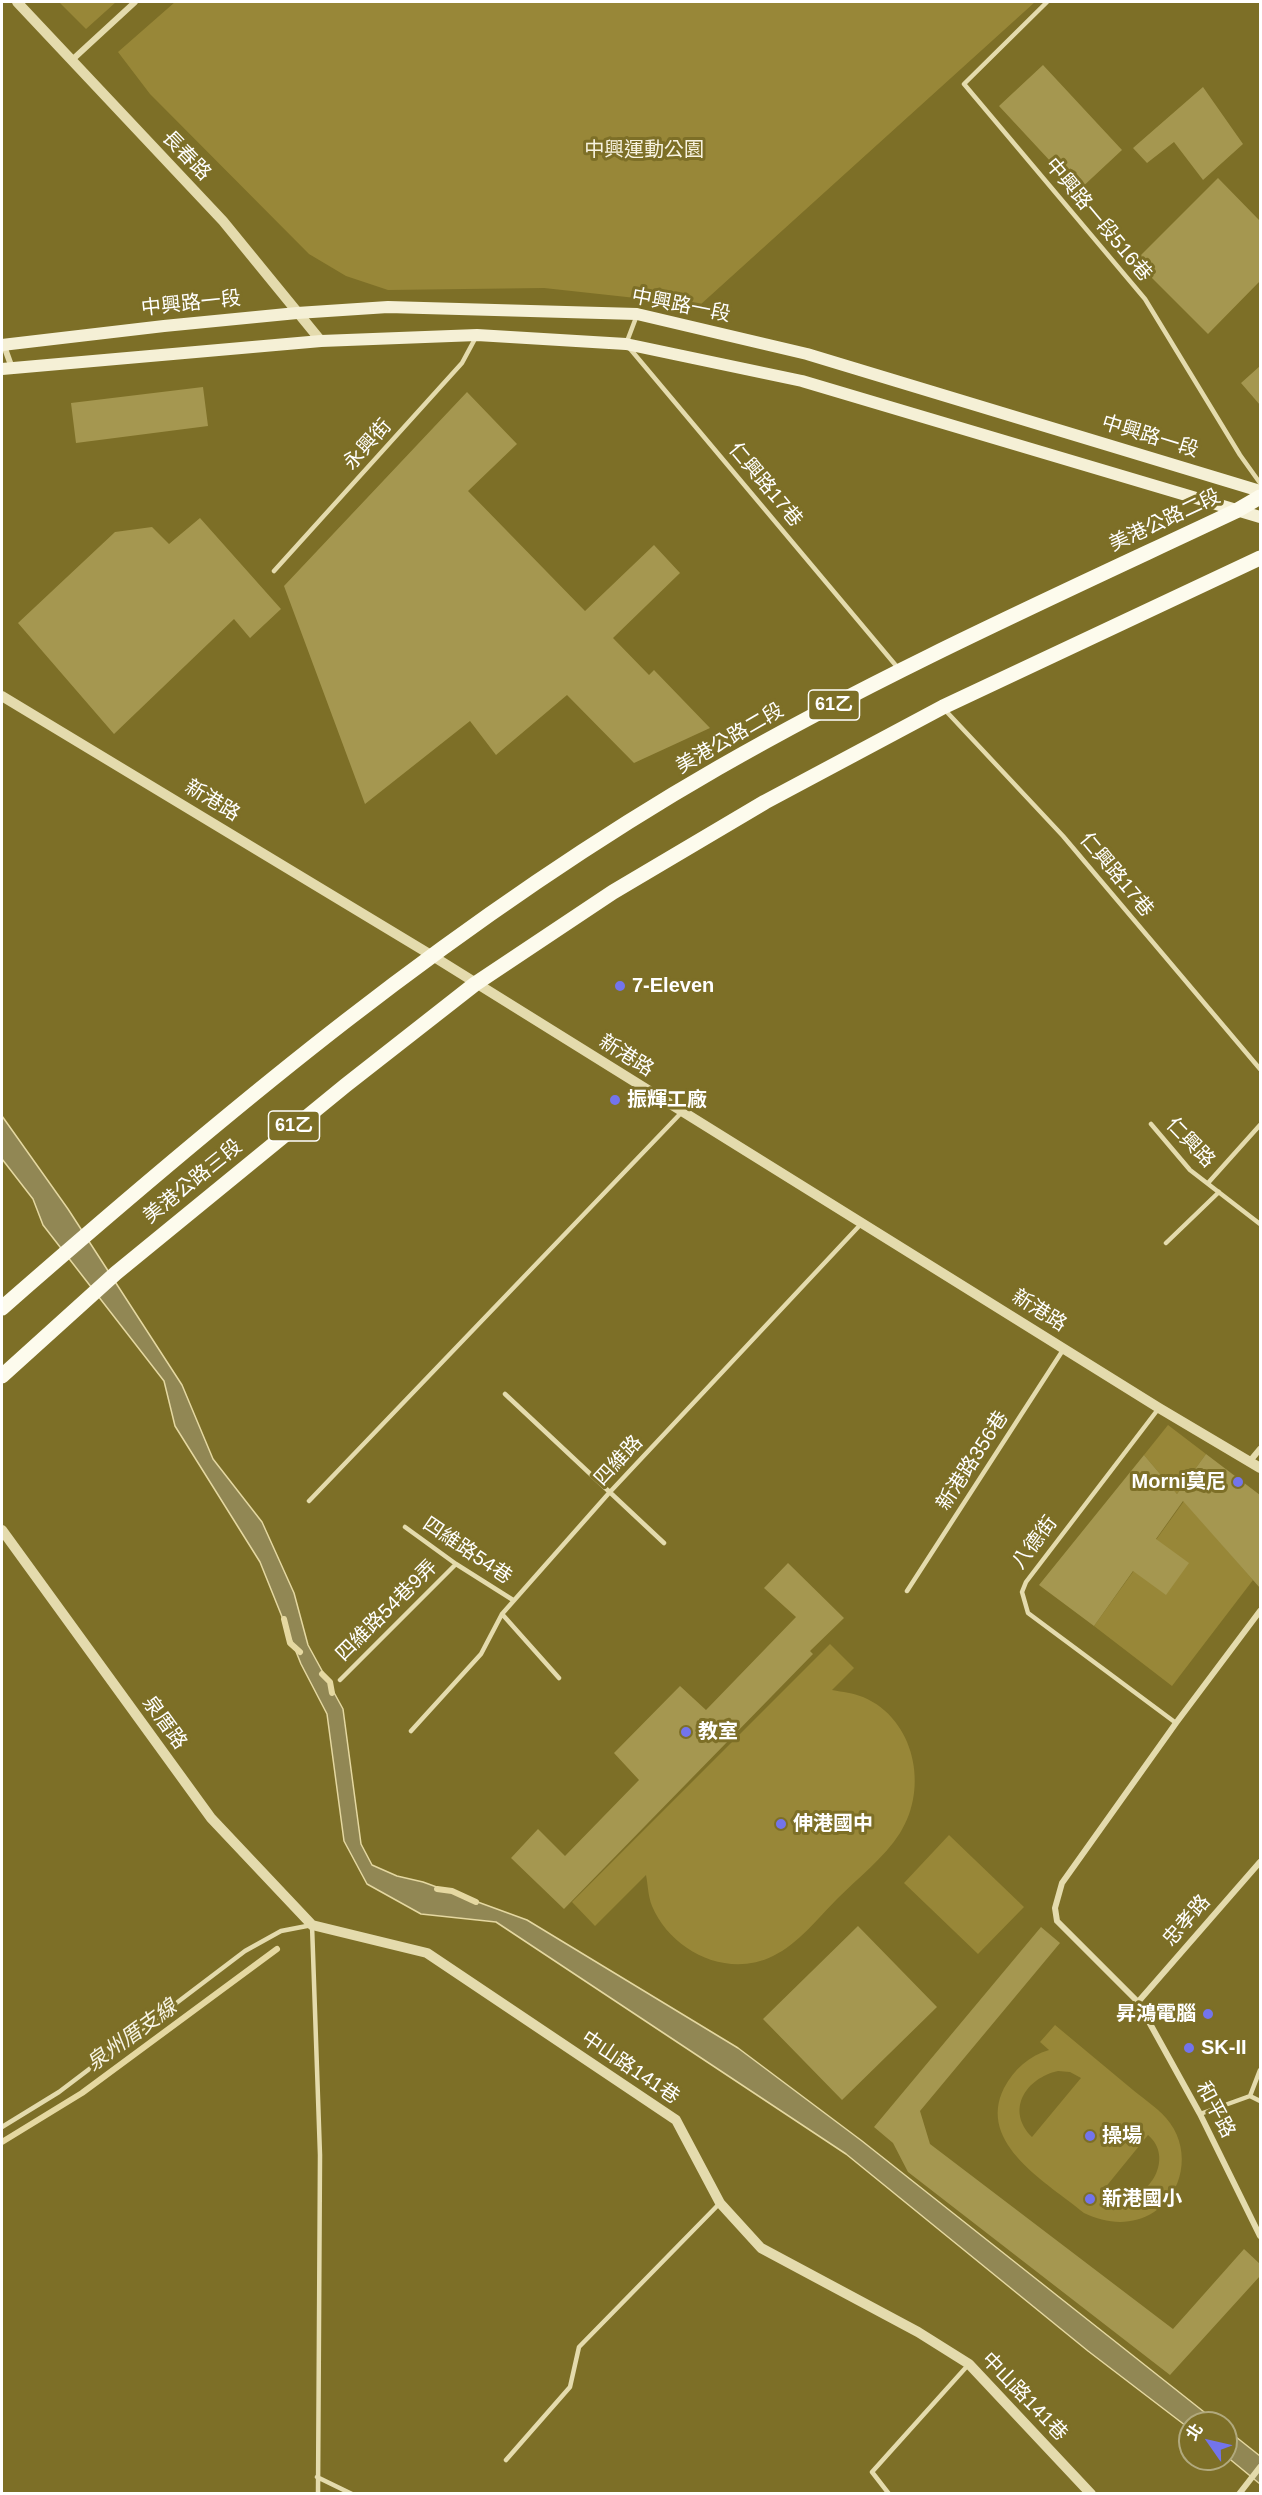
<!DOCTYPE html>
<meta charset="utf-8">
<style>
body{margin:0}
#map{position:relative;width:1262px;height:2495px;overflow:hidden;background:#7d6f27;font-family:Helvetica,"Noto Sans TC",sans-serif}
canvas{display:block}
.frame{position:absolute;inset:0;border:3px solid #fff;pointer-events:none}
.north{position:absolute;left:1178px;top:2411px;width:60px;height:60px;box-sizing:border-box;background:#7d6f27;border:2px solid #b1a97d;border-radius:50%;rotate:304deg;font-size:16px;font-weight:700;line-height:24px;text-align:center;color:#fff}
.north::after{content:'';display:block;margin:auto;width:21px;height:27px;background:#7374ec;clip-path:polygon(50% 0,100% 100%,50% 72%,0 100%)}
</style>
<div id="map">
<canvas width="1262" height="2495"></canvas>
<div class="frame"></div>
<div class="north">北</div>
</div>
<script>
const c = document.querySelector('canvas').getContext('2d');
c.lineJoin = 'round';
function fill(path, color) {
  c.fillStyle = color;
  c.fill(path, 'evenodd');
}
function trace(path, color, width, dash) {
  c.strokeStyle = color;
  c.lineWidth = width;
  c.lineCap = dash ? 'butt' : 'round';
  c.setLineDash(dash || []);
  c.stroke(path);
}
function write(font, color, halo, rows, align = 'center') {
  c.font = font + ' Helvetica,"Noto Sans TC",sans-serif';
  c.lineWidth = 6;
  c.setLineDash([]);
  c.textBaseline = 'middle';
  c.strokeStyle = halo;
  c.fillStyle = color;
  for (const [text, x, y, turn = 0] of rows) {
    c.save();
    c.translate(x, y);
    c.rotate((+turn || 0) * Math.PI / 180);
    c.textAlign = isNaN(turn) ? turn : align;
    if (halo) c.strokeText(text, 0, 0);
    c.fillText(text, 0, 0);
    c.restore();
  }
}
const green = new Path2D(`
 M59 2H116L86 29Z
 M175 2H1035L700 305 544 288 388 290 346 276 309 254 150 94 118 52Z
 M1168 1425 1206 1454 1177 1494 1144 1455Z
 M1184 1501 1253 1580 1172 1686 1094 1626Z
 M830 1644 854 1668 832 1690C843 1692 853 1693 863 1697 915 1719 929 1788 900 1833 884 1858 858 1878 837 1899 818 1918 798 1944 773 1956 727 1979 671 1951 652 1906 648 1896 648 1885 646 1875L595 1926 572 1902Z
 M949 1835 1024 1907 978 1954 904 1883Z
 M1055 2025C1081 2047 1107 2068 1133 2090 1145 2100 1161 2110 1170 2123 1191 2152 1183 2193 1154 2212 1132 2226 1107 2224 1084 2213 1048 2183 976 2144 1004 2088 1014 2069 1029 2056 1049 2050L1040 2042ZM1058 2071 1070 2072 1081 2078 1032 2137C1005 2110 1026 2078 1058 2071ZM1148 2135C1180 2162 1138 2217 1100 2194Z`);
const water = new Path2D(`
 M2 1116 68 1209 182 1385 213 1459 262 1522 294 1593 308 1645 343 1709 361 1844 372 1865 397 1876 423 1882 527 1920 738 2048 862 2141 1218 2423H1190V2429L1088 2351 846 2154 496 1922 421 1914 367 1884 344 1841 327 1714 301 1664 260 1562 175 1426 164 1381 43 1225 33 1199 2 1159Z
 M1226 2429 1260 2456V2484L1226 2456Z`);
const stream = new Path2D(`
 M284 1619 290 1643 300 1652
 M322 1674 330 1682 332 1693
 M437 1889 452 1891 476 1902
 M2 2142 82 2093 277 1949`);
const building = new Path2D(`
 M1043 65 1122 150 1078 191 999 106Z
 M1203 87 1243 144 1203 180 1174 142 1147 163 1133 148Z
 M1218 178 1260 221V281L1208 334 1135 261Z
 M1260 366V405L1241 383Z
 M203 387 208 426 76 443 71 403Z
 M467 392 517 444 468 491 585 611 654 545 680 573 613 638 649 675 654 670 710 728 634 763 567 695 496 755 470 721 365 804 284 586Z
 M200 518 281 609 250 638 234 619 114 734 18 623 115 532 152 527 169 544Z
 M1206 1454 1260 1495V1588L1183 1501 1156 1539 1189 1563 1166 1595 1133 1571 1094 1626 1039 1585 1144 1455 1177 1494Z
 M788 1563 844 1618 810 1651 813 1654 564 1909 511 1858 538 1829 565 1856 639 1780 614 1753 680 1686 706 1710 796 1617 764 1588Z
 M858 1926 937 2007 842 2100 763 2019Z
 M1041 1927 1060 1943 920 2111 930 2144 1173 2329 1244 2249 1260 2264V2276L1170 2375 908 2172 893 2143 874 2127Z`);
const service = new Path2D(`
 M1047 2 964 84 1145 299 1240 455 1260 483
 M637 315 626 344 898 668
 M274 571 462 363 476 337
 M945 710 1063 836 1260 1069
 M1151 1124 1190 1170 1260 1224
 M1208 1183 1260 1125
 M1166 1243 1219 1192
 M505 1394 664 1543
 M1159 1408 1026 1582 1022 1592 1028 1613 1176 1723
 M309 1501 681 1113
 M405 1527 456 1564 513 1600
 M907 1591 1063 1350
 M502 1614 559 1678
 M340 1680 456 1564
 M411 1731 481 1654 502 1614 609 1493 861 1224
 M1250 2096 1260 2101
 M1200 2114 1250 2096 1260 2070
 M2 2127 59 2092 245 1951 281 1931 312 1925 320 2155 318 2494
 M506 2460 570 2387 579 2347 720 2203
 M317 2477 352 2494
 M889 2494 872 2472 969 2364`);
const minor = new Path2D(`
 M72 60 135 2
 M3 343 12 368
 M1250 1461 1260 1449
 M1260 1611 1176 1723 1062 1883 1055 1908 1057 1921 1138 2002 1200 2114 1260 2236
 M1138 2002 1260 1862
 M1239 2494 1260 2467`);
const tertiary = new Path2D(`
 M17 2 223 221 321 341
 M2 696 431 955 1159 1408 1260 1468
 M2 1530 211 1818 312 1925 427 1953 676 2120 720 2203 761 2248 918 2332 969 2364 1091 2494`);
const secondary = new Path2D(`
 M2 345 164 326 297 313 388 307 637 314 807 354 1260 491
 M2 369 321 341 477 335 626 344 802 381 1260 517`);
const primary = new Path2D(`
 M2 1308C227 1111 457 918 718 768 885 672 1062 593 1236 511L1260 497
 M2 1376 116 1273 346 1085 475 984 613 892 765 802 943 707 1260 558`);
const markers = [
 [620,986,6,"#7374ec"],
 [615,1100,6,"#7374ec"],
 [1238,1482,6,"#7374ec"],
 [686,1732,6,"#7374ec"],
 [781,1824,6,"#7374ec"],
 [1208,2014,6,"#7374ec"],
 [1189,2048,6,"#7374ec"],
 [1090,2136,6,"#7374ec"],
 [1090,2199,6,"#7374ec"]
];
const shields = [
 [834,705,51],
 [294,1126,51]
];
const shieldNames = [
 ["61乙",834,705],
 ["61乙",294,1126]
];
const parkNames = [
 ["中興運動公園",644,150]
];
const streetNames = [
 ["長春路",186,156,46],
 ["中興路一段516巷",1098,220,50],
 ["中興路一段",191,304,-6],
 ["中興路一段",681,306,11],
 ["中興路一段",1150,437,17],
 ["永興街",368,445,-48],
 ["仁興路17巷",765,485,50],
 ["美港公路二段",1165,521,-25],
 ["美港公路二段",730,739,-30],
 ["新港路",212,801,31],
 ["仁興路17巷",1116,875,50],
 ["新港路",626,1056,32],
 ["仁興路",1190,1143,46],
 ["美港公路三段",193,1182,-39],
 ["新港路",1039,1311,32],
 ["四維路",619,1461,-47],
 ["新港路356巷",973,1461,-57],
 ["八德街",1035,1543,-53],
 ["四維路54巷",467,1551,34],
 ["四維路54巷9弄",387,1611,-45],
 ["泉厝路",164,1723,54],
 ["忠孝路",1187,1921,-49],
 ["中山路141巷",630,2068,34],
 ["和平路",1215,2110,62],
 ["中山路141巷",1024,2397,46]
];
const poiNames = [
 ["7-Eleven",632,986],
 ["振輝工廠",627,1100],
 ["Morni莫尼",1226,1482,"right"],
 ["教室",698,1732],
 ["伸港國中",793,1824],
 ["昇鴻電腦",1196,2014,"right"],
 ["SK-II",1201,2048],
 ["操場",1102,2136],
 ["新港國小",1102,2199]
];
const waterNames = [
 ["泉州厝支線",132,2036,-36]
];
fill(green, '#988738');
fill(water, '#918754');
trace(water, '#e5d8a1', 1.5);
trace(stream, '#e5d8a1', 6);
fill(building, '#a59750');
trace(service, '#e4dbad', 4.5);
trace(minor, '#e4dbad', 6);
trace(tertiary, '#e4dbad', 10);
trace(secondary, '#f5f0d6', 12);
trace(primary, '#fdfbed', 15);
for (const [x, y, r, color] of markers) {
  const dot = new Path2D();
  dot.arc(x, y, r, 0, 2 * Math.PI);
  c.fillStyle = color;
  c.fill(dot);
  trace(dot, '#7d6f27', 2);
}
for (const [x, y, w] of shields) {
  const box = new Path2D();
  box.roundRect(x - w / 2, y - 15, w, 30, 4.5);
  c.fillStyle = '#7d6f27';
  c.fill(box);
  trace(box, '#fff', 1.5);
}
write('bold 18px', '#fff', null, shieldNames);
write('20px', '#f8f3e0', '#7d6f27', parkNames);
write('20px', '#fff', '#7d6f27', streetNames);
write('bold 20px', '#fff', '#7d6f27', poiNames, 'left');
write('italic 21px', '#f7f4e3', '#7d6f27', waterNames);
</script>
